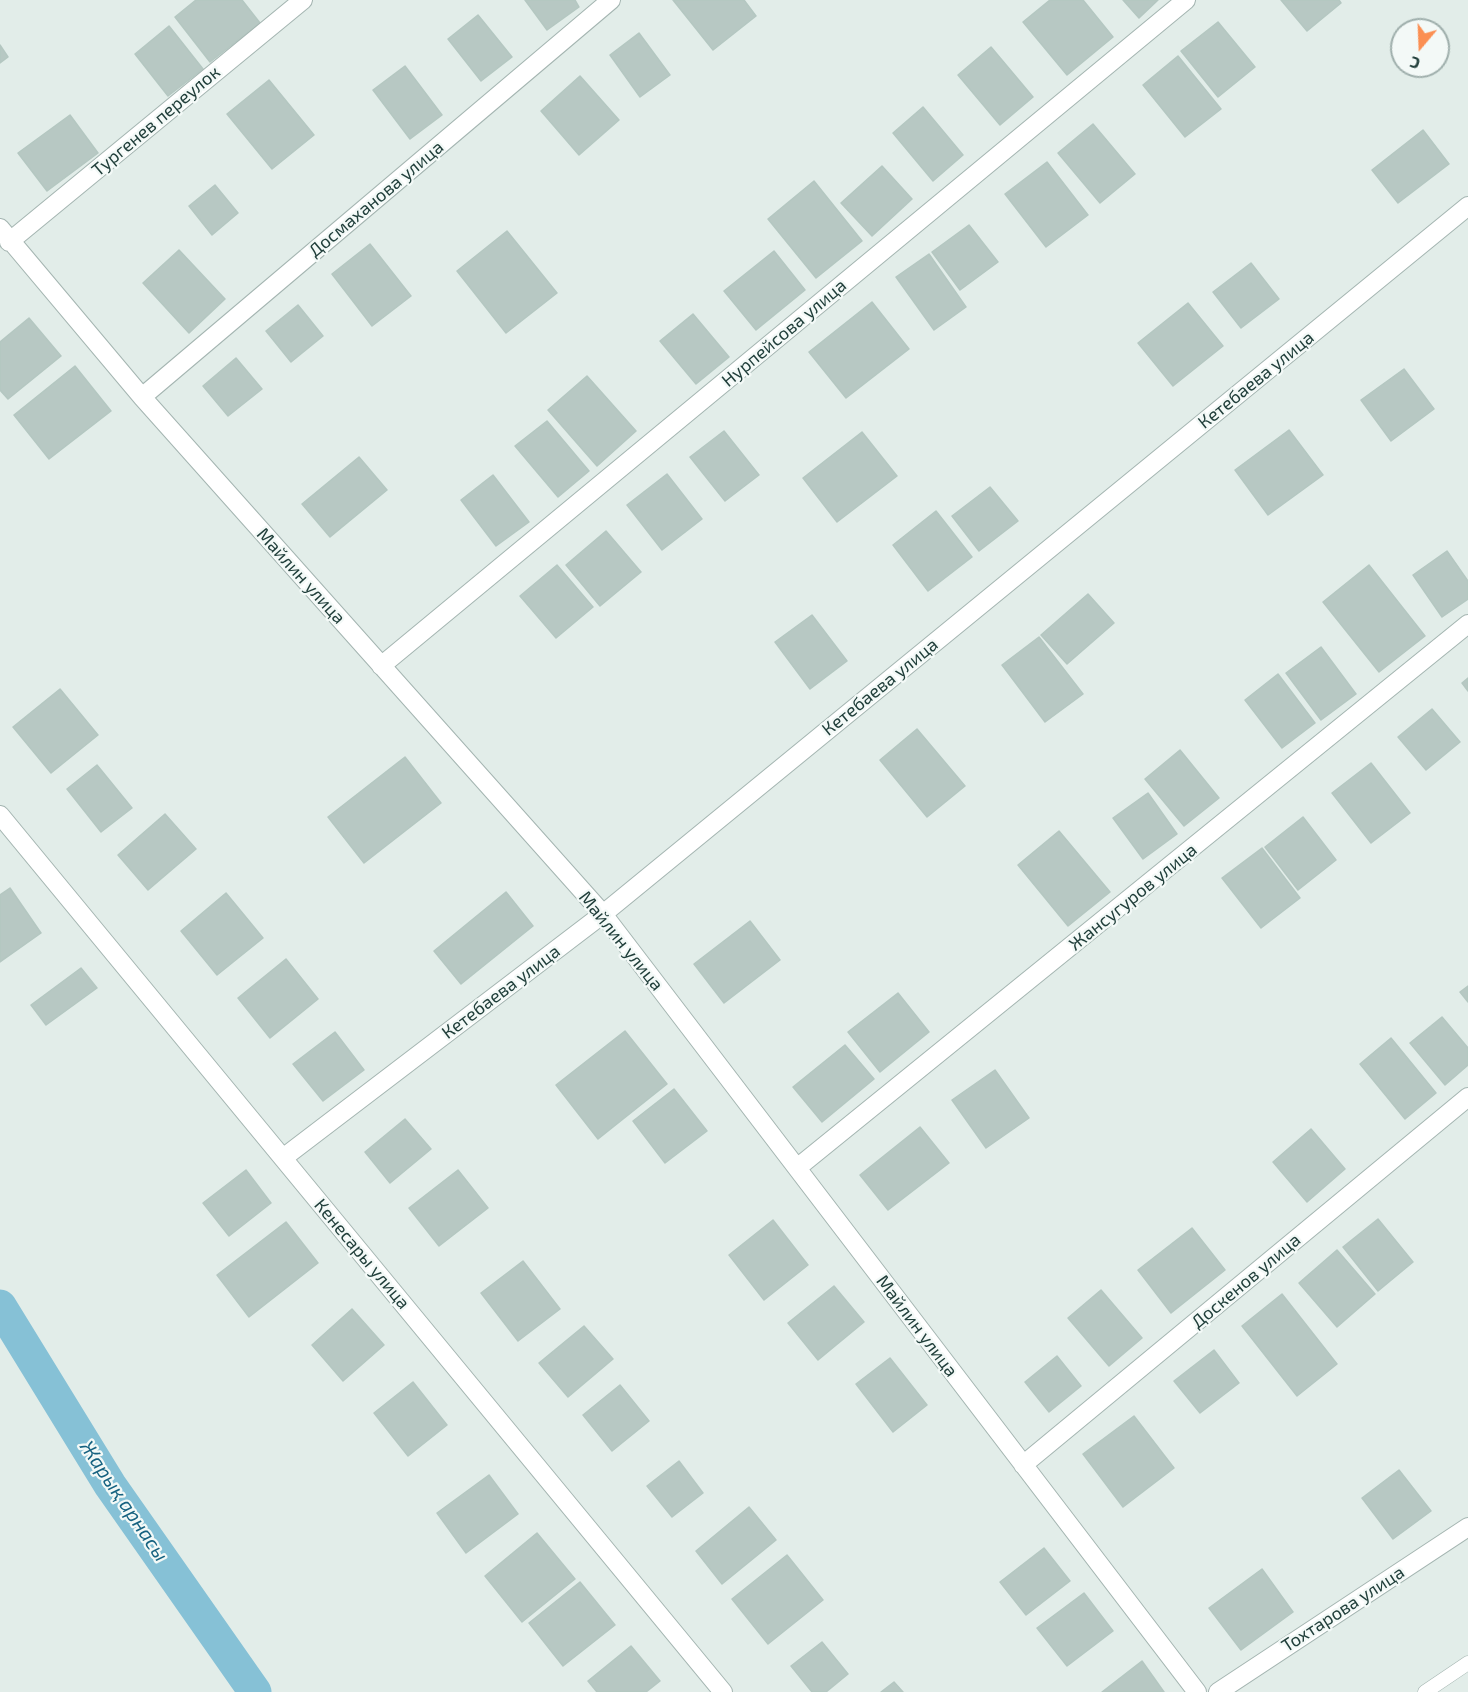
<!DOCTYPE html>
<meta charset="utf-8">
<style>
body{margin:0}
#map{position:relative;width:1468px;height:1692px;overflow:hidden;background:#e2ede9;font-family:"Exo 2",sans-serif}
canvas{display:block}
.north{position:absolute;left:1390px;top:18px;width:60px;height:60px;box-sizing:border-box;background:#f3f9f7;border:2px solid #9fafac;border-radius:50%;rotate:199deg;font-size:16px;font-weight:700;line-height:24px;text-align:center;color:#213f3b}
.north::after{content:'';display:block;margin:auto;width:21px;height:27px;background:#fb8f52;clip-path:polygon(50% 0,100% 100%,50% 72%,0 100%)}
</style>
<div id="map">
<canvas width="1468" height="1692"></canvas>
<div class="north">С</div>
</div>
<script>
const c = document.querySelector('canvas').getContext('2d');
c.lineJoin = 'round';
function trace(path, color, width, dash) {
  c.strokeStyle = color;
  c.lineWidth = width;
  c.lineCap = dash ? 'butt' : 'round';
  c.setLineDash(dash || []);
  c.stroke(path);
}
function fill(path, color) {
  c.fillStyle = color;
  c.fill(path, 'evenodd');
}
function write(font, color, halo, rows, align = 'center') {
  c.font = font + ' "Exo 2",sans-serif';
  c.lineWidth = 4.5;
  c.setLineDash([]);
  c.textBaseline = 'middle';
  c.strokeStyle = halo;
  c.fillStyle = color;
  for (const [text, x, y, turn = 0] of rows) {
    c.save();
    c.translate(x, y);
    c.rotate((+turn || 0) * Math.PI / 180);
    c.textAlign = isNaN(turn) ? turn : align;
    if (halo) c.strokeText(text, 0, 0);
    c.fillText(text, 0, 0);
    c.restore();
  }
}
const canal = new Path2D(`
 M0 1306 110 1485 255 1692`);
const building = new Path2D(`
 M196 0H242L260 23 210 62 175 17Z
 M525 0H575L579 7 547 30Z
 M673 0H744L756 16 713 50Z
 M1050 0H1083L1113 37 1067 75 1023 22Z
 M1123 0H1158L1139 18Z
 M1281 0H1339L1341 3 1307 31Z
 M478 15 512 57 481 81 448 39Z
 M1218 22 1255 67 1218 97 1181 51Z
 M169 26 203 69 168 96 135 54Z
 M639 33 670 75 640 97 610 55Z
 M0 45 8 57 0 63Z
 M991 47 1033 97 1000 125 958 75Z
 M1178 56 1221 109 1185 137 1143 85Z
 M405 66 442 115 410 139 373 90Z
 M580 76 619 120 579 155 541 111Z
 M269 80 314 135 272 169 227 114Z
 M923 107 963 155 933 181 893 133Z
 M70 115 98 153 47 191 18 153Z
 M1093 124 1135 174 1100 203 1058 153Z
 M1423 130 1449 164 1398 203 1372 170Z
 M1047 162 1088 215 1046 247 1005 194Z
 M882 166 912 199 872 236 841 203Z
 M814 181 862 241 816 278 768 219Z
 M215 185 238 213 212 235 189 206Z
 M969 225 998 262 960 290 932 252Z
 M507 231 557 293 506 333 457 271Z
 M370 244 411 296 372 326 332 274Z
 M179 250 225 299 189 333 143 283Z
 M774 251 805 290 756 330 724 291Z
 M929 254 966 307 934 330 896 277Z
 M1251 263 1279 299 1241 328 1213 292Z
 M872 302 909 349 846 398 809 352Z
 M1188 303 1223 346 1173 386 1138 343Z
 M298 305 323 336 291 362 266 331Z
 M693 314 729 357 696 384 660 341Z
 M29 318 61 356 8 399 0 390V342Z
 M236 358 262 389 228 416 203 386Z
 M75 366 111 411 49 459 14 415Z
 M1404 369 1434 409 1391 441 1361 400Z
 M587 376 636 431 597 466 548 410Z
 M547 421 589 471 558 497 515 446Z
 M1289 430 1323 475 1268 515 1235 470Z
 M724 431 759 475 725 501 690 457Z
 M862 432 897 476 837 522 803 478Z
 M359 457 387 490 330 537 302 504Z
 M667 474 702 519 662 550 627 505Z
 M493 475 529 522 496 546 461 500Z
 M990 487 1018 521 979 551 952 516Z
 M936 511 972 557 928 591 893 545Z
 M606 531 641 572 600 606 566 565Z
 M1447 551 1468 581V599L1442 617 1413 575Z
 M557 565 593 607 556 638 520 596Z
 M1369 565 1425 636 1379 672 1323 602Z
 M1088 594 1114 623 1067 664 1041 635Z
 M812 615 847 661 810 689 775 642Z
 M1039 637 1083 694 1045 722 1002 665Z
 M1321 647 1356 694 1321 720 1286 673Z
 M1278 674 1315 723 1282 748 1245 700Z
 M1468 678V691L1462 683Z
 M60 689 98 735 51 773 13 727Z
 M1432 709 1460 742 1426 770 1398 737Z
 M917 729 965 786 927 817 880 760Z
 M1180 750 1219 798 1184 826 1145 779Z
 M405 757 441 803 364 863 328 817Z
 M1371 763 1410 813 1371 843 1332 793Z
 M97 765 132 808 101 832 67 789Z
 M1148 793 1177 834 1143 859 1113 818Z
 M165 814 196 849 148 890 118 855Z
 M1303 817 1336 860 1298 890 1265 847Z
 M1059 831 1110 892 1068 926 1018 865Z
 M1262 848 1300 898 1261 928 1222 878Z
 M10 888 41 933 0 962V895Z
 M506 892 533 926 461 984 434 951Z
 M226 893 263 938 217 975 181 931Z
 M750 921 780 960 724 1003 694 964Z
 M286 959 318 999 270 1038 238 998Z
 M81 968 97 988 46 1025 31 1005Z
 M1468 986V1002L1460 992Z
 M898 993 929 1032 880 1072 848 1032Z
 M1442 1017 1468 1048V1065L1445 1085 1410 1043Z
 M625 1031 667 1084 598 1139 556 1085Z
 M335 1032 364 1070 323 1101 293 1064Z
 M1391 1038 1436 1093 1405 1119 1360 1064Z
 M845 1045 874 1079 822 1122 793 1087Z
 M995 1070 1029 1118 986 1148 952 1100Z
 M674 1089 707 1131 665 1163 633 1121Z
 M405 1119 431 1149 390 1183 365 1152Z
 M920 1127 949 1163 888 1210 860 1175Z
 M1311 1129 1345 1169 1307 1202 1273 1162Z
 M246 1170 271 1203 229 1236 203 1203Z
 M458 1170 488 1208 439 1246 409 1208Z
 M1378 1219 1413 1262 1378 1291 1343 1247Z
 M773 1220 808 1265 764 1300 729 1255Z
 M286 1222 318 1263 249 1317 217 1275Z
 M1192 1228 1225 1270 1171 1313 1138 1270Z
 M1337 1250 1375 1294 1337 1327 1299 1283Z
 M523 1261 560 1309 518 1341 481 1293Z
 M834 1286 864 1322 818 1360 788 1323Z
 M1101 1290 1142 1338 1109 1366 1068 1318Z
 M1282 1294 1337 1364 1297 1396 1242 1326Z
 M352 1309 384 1345 343 1381 312 1345Z
 M584 1326 613 1359 568 1397 539 1363Z
 M1214 1350 1239 1383 1200 1413 1174 1381Z
 M1057 1356 1081 1386 1049 1412 1025 1382Z
 M890 1358 927 1405 893 1432 856 1384Z
 M413 1382 447 1425 408 1456 374 1413Z
 M620 1385 649 1421 612 1451 583 1415Z
 M1134 1416 1174 1468 1123 1507 1083 1454Z
 M679 1461 703 1493 672 1517 647 1486Z
 M1399 1470 1431 1511 1393 1539 1362 1498Z
 M489 1475 518 1514 466 1553 437 1513Z
 M749 1507 776 1540 722 1584 696 1551Z
 M537 1533 575 1579 522 1622 485 1576Z
 M1044 1548 1070 1581 1026 1615 1000 1582Z
 M787 1555 823 1600 768 1644 732 1599Z
 M1262 1569 1293 1612 1241 1650 1209 1608Z
 M580 1582 615 1625 563 1666 529 1623Z
 M1084 1593 1113 1631 1067 1666 1037 1628Z
 M822 1642 848 1674 826 1692H812L791 1666Z
 M631 1646 660 1681 646 1692H597L588 1681Z
 M1142 1661 1164 1692H1102Z
 M894 1682 903 1692H881Z`);
const service = new Path2D(`
 M1425 1692 1468 1663`);
const minor = new Path2D(`
 M0 228 142 397 603 914 1197 1692
 M9 242 303 0
 M142 397 611 0
 M381 666 1186 0
 M0 815 723 1692
 M283 1158 603 914 1468 206
 M797 1168 1468 624
 M1023 1465 1468 1097
 M1218 1692 1468 1527`);
const streetNames = [
 ["Тургенев переулок",156,121,-40],
 ["Досмаханова улица",376,199,-40],
 ["Нурпейсова улица",784,333,-40],
 ["Кетебаева улица",1256,380,-39],
 ["Майлин улица",301,576,48],
 ["Кетебаева улица",880,687,-39],
 ["Жансугуров улица",1133,897,-39],
 ["Майлин улица",621,941,51],
 ["Кетебаева улица",501,992,-37],
 ["Кенесары улица",362,1254,50],
 ["Доскенов улица",1246,1281,-40],
 ["Майлин улица",917,1326,53],
 ["Тохтарова улица",1343,1609,-33]
];
const waterNames = [
 ["Жарық арнасы",124,1501,56]
];
trace(canal, '#86c1d6', 33);
fill(building, '#b7c8c3');
trace(building, '#b4c7c1', 1.5);
trace(service, '#a4b5b1', 15);
trace(minor, '#a4b5b1', 20);
trace(service, '#fff', 14);
trace(minor, '#fff', 18);
write('18px', '#213f3b', '#f3f9f7', streetNames);
write('italic 20px', '#166280', '#f3f9f7', waterNames);
</script>
